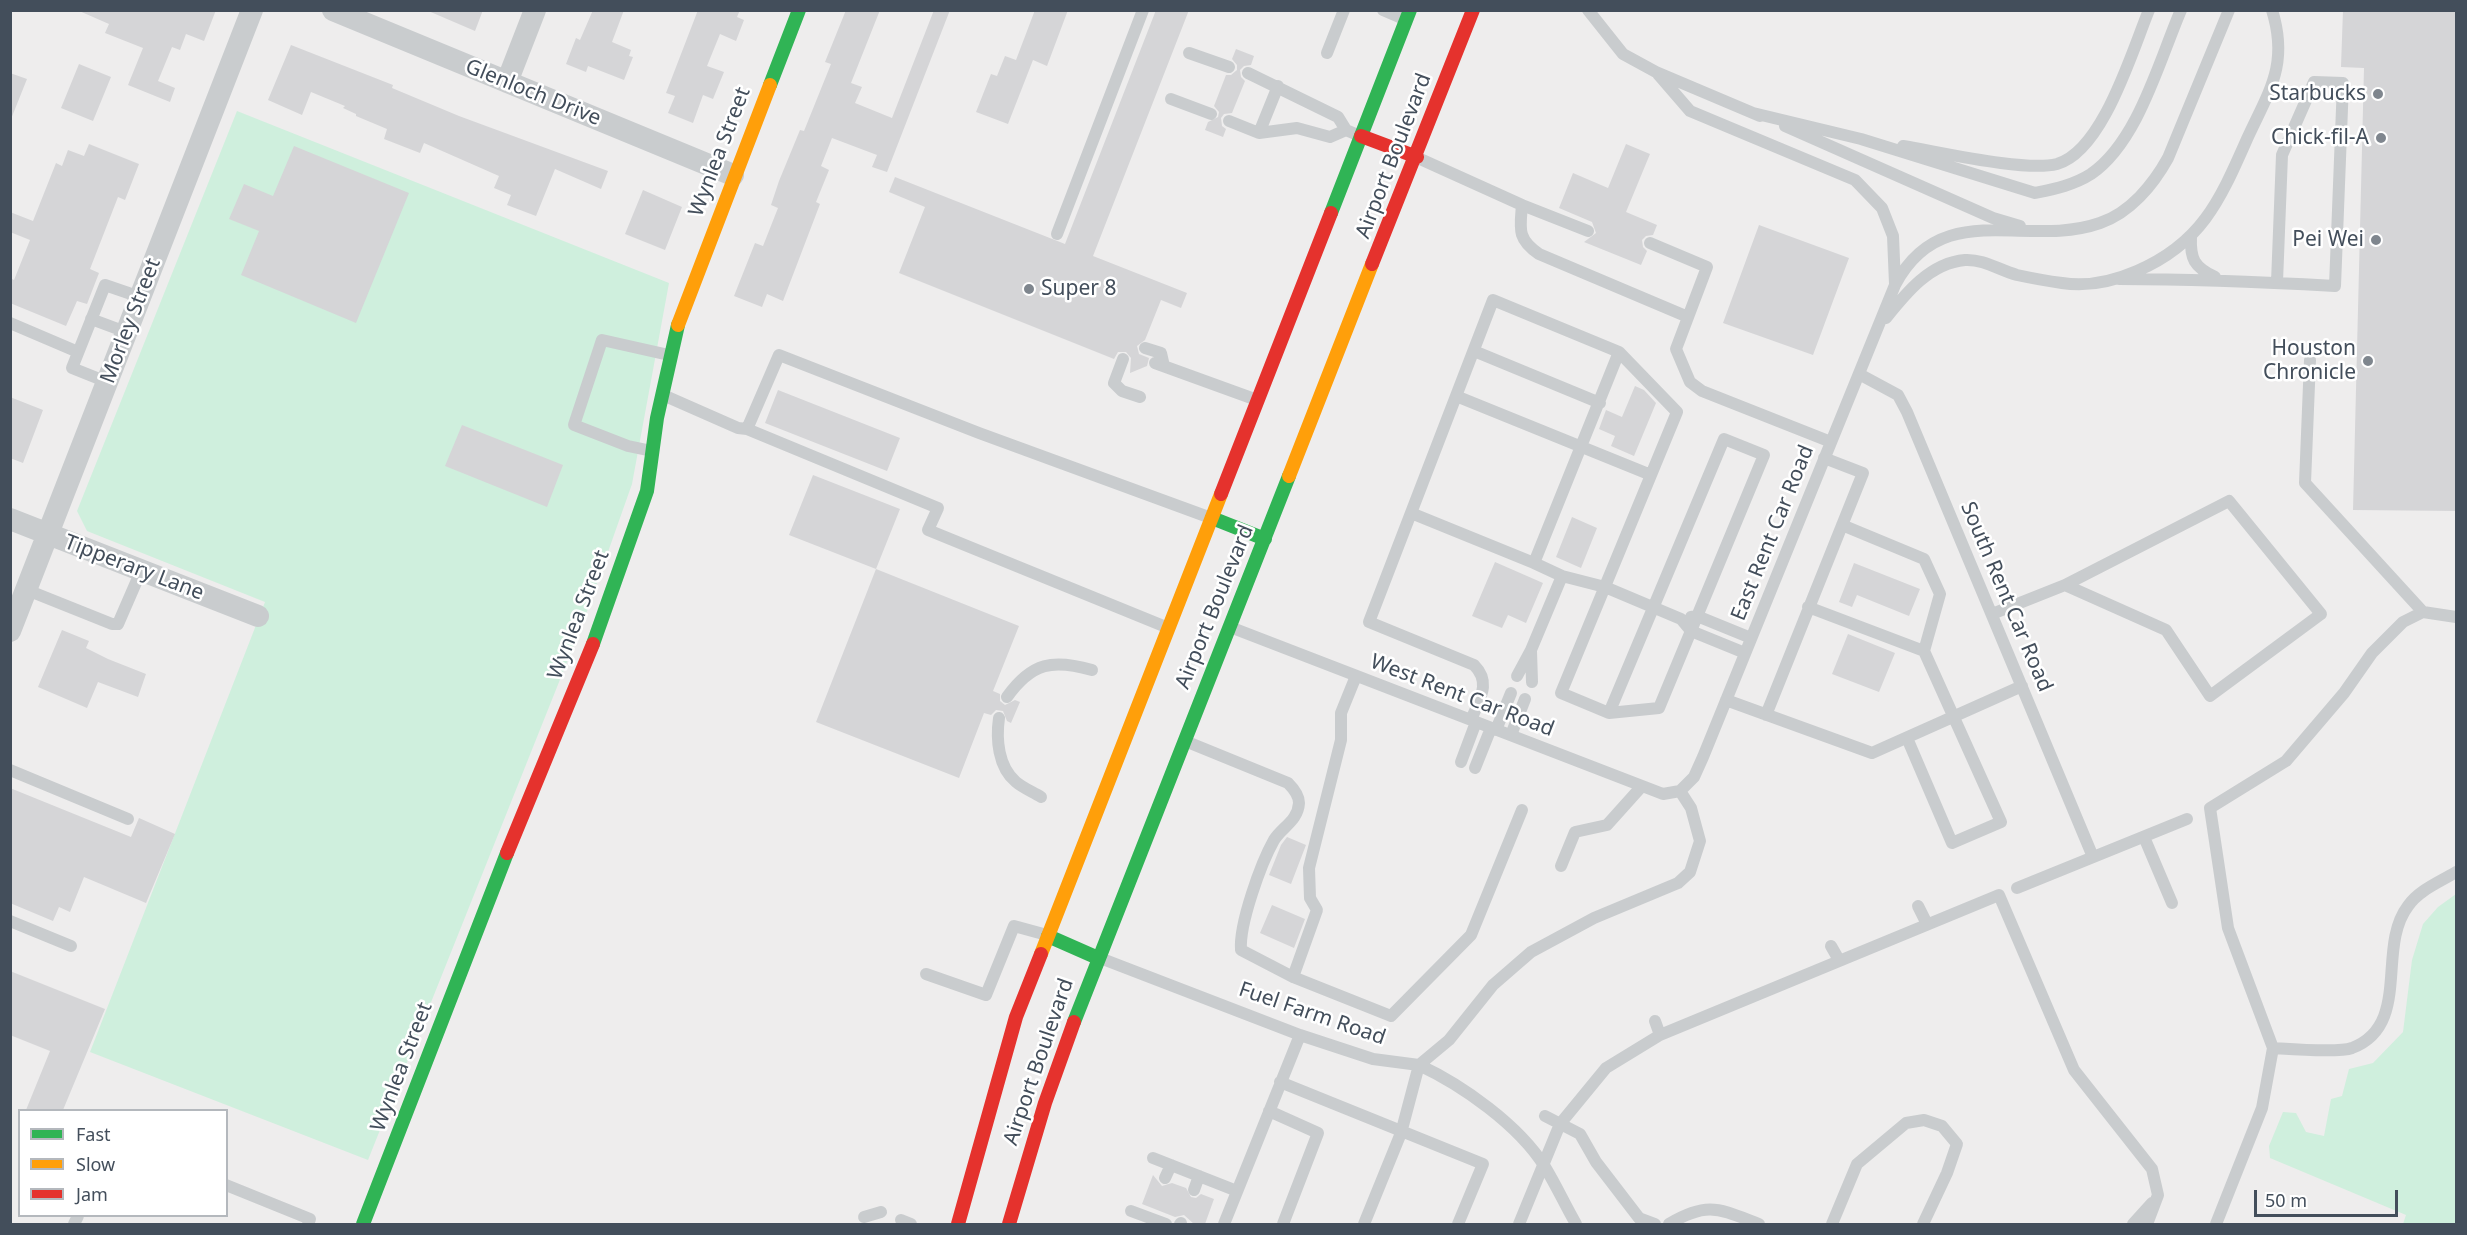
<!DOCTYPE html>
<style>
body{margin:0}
#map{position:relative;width:2467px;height:1235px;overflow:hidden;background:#eeeded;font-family:"Noto Sans",sans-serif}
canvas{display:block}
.frame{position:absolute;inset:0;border:12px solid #434e5b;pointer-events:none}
.legend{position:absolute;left:18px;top:1109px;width:210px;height:108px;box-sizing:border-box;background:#fff;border:2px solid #b4b8bd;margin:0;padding:8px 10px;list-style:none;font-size:18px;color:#434e5b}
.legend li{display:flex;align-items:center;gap:12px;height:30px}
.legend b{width:30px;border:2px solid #b4b8bd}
.scale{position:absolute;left:2254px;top:1190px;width:144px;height:27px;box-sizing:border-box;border:3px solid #434e5b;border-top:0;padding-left:8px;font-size:18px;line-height:21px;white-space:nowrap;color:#434e5b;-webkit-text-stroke:4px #fff;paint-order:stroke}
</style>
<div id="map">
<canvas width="2467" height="1235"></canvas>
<div class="frame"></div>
<ul class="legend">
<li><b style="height:8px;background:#30b455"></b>Fast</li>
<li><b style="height:8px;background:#ff9f0a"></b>Slow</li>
<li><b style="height:8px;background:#e5322d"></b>Jam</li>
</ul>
<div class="scale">50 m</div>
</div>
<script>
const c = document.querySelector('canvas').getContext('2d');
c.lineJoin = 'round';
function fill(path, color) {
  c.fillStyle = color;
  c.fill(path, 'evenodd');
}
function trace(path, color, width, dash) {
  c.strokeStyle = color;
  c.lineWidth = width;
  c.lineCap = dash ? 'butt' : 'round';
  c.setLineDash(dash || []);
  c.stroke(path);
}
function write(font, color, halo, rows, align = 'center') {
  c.font = font + ' "Noto Sans",sans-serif';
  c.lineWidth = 5;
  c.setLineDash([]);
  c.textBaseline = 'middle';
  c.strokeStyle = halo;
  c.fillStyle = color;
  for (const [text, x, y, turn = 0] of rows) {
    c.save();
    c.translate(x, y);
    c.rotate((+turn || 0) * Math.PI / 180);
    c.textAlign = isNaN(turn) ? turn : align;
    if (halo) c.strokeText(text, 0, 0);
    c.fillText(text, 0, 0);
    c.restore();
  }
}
const green = new Path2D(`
 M237 111 669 283 632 484 585 617 368 1160 90 1052 265 602 87 531 77 511Z
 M2456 894V1224H2403L2406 1215 2270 1158 2269 1146 2283 1112 2296 1113 2306 1132 2324 1136 2331 1099 2342 1096 2349 1069 2373 1063 2403 1032 2412 960 2423 924 2438 907Z`);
const building = new Path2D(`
 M77 10H216L204 41 186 34 180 50 172 47 158 81 175 88 170 102 128 85 143 48 105 33 109 24Z
 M426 10H483L475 31Z
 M593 10H624L612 42 631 50 629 56 633 57 624 80 588 66 586 72 566 64 576 38 580 40Z
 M698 10H740L737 17 744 20 736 41 720 34 707 66 724 72 713 99 703 95 693 123 668 113 675 96 666 93Z
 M846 10H880L851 83 862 87 855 103 892 118 934 10H950L887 172 872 167 877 155 832 138 821 166 829 170 816 202 820 204 783 301 767 294 762 307 734 296 755 243 763 246 778 208 771 205 779 181 800 130 804 131 831 64 825 62Z
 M1035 10H1068L1047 66 1033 60 1008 124 976 112 991 74 997 76 1005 56 1016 60Z
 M1156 10H1189L1093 256 1187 293 1181 308 1161 300 1145 340 1137 346 1139 354 1149 358 1147 366 1130 373 1131 358 1126 352H1118L1114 359 899 273 925 207 889 192 895 177 1065 244Z
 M2343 10H2457V511L2353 510 2364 68 2341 67Z
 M291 45 393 85 392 88 459 116 608 171 601 189 555 169 536 216 507 205 511 195 494 188 499 176 424 143 420 153 384 139 387 129 356 116V114L343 108 345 106 311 92 302 115 268 100Z
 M1236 49 1254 56 1251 65 1244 66 1240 70 1241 77 1245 81 1232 113 1224 114 1221 118 1222 126 1226 129 1223 137 1205 130 1208 122 1218 117 1219 112 1214 106 1226 75H1231L1237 70V65L1232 59Z
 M79 64 111 77 93 121 61 108Z
 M10 73 27 79 11 119H10Z
 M89 144 139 164 125 200 118 197 90 269 99 273 87 304 77 301 66 326 10 303V278L14 280 30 240 10 232V212L33 221 56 163 62 166 68 150 84 156Z
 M1626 144 1650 154 1626 212 1657 225 1653 235 1646 236 1642 240 1643 247 1647 251 1641 265 1584 242 1596 233 1592 222 1559 208 1573 173 1608 188Z
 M294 146 409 193 356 323 241 275 259 231 229 219 244 184 273 196Z
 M643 190 682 207 665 250 625 234Z
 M1759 225 1849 258 1813 355 1723 323Z
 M1635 386 1644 390 1656 403 1634 456 1611 446 1615 436 1599 429 1606 410 1622 417Z
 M778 390 900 438 887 471 765 423Z
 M10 397 43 410 23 463 10 458Z
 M462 425 563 465 547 507 445 466Z
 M813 475 900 509 876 569 789 535Z
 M1572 517 1597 528 1581 568 1556 557Z
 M1495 562 1543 583 1526 623 1508 615 1502 628 1472 616Z
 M1854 563 1920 589 1909 616 1857 595 1852 607 1839 602Z
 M876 569 1019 626 993 691 1000 694V701L1005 705 1015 700 1020 702 1011 723 1007 721 1003 711 996 710 991 715 984 713 959 778 816 722Z
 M62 630 89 641 86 648 108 659 146 674 138 697 98 682 87 708 38 687Z
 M1848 634 1895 653 1879 692 1832 674Z
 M10 788 131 837 139 818 175 834 146 903 84 877 70 912 59 907 53 921 10 903Z
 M1287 837 1306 845 1291 884 1269 875 1281 845Z
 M1272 905 1305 919 1294 948 1260 933Z
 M10 971 105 1009 63 1110H26L50 1051 10 1035Z
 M1153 1175 1162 1186 1172 1183 1186 1188 1191 1197 1196 1198 1201 1194 1214 1199 1205 1224H1194L1184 1215 1175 1217 1142 1204Z`);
const lane = new Path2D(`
 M1383 10 1404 19
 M1588 10 1623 54 1656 72 1760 116
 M1189 53 1229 67
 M1327 53 1344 10
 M1248 73 1338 117 1346 130 1360 136
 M1658 74 1690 111 1855 180 1882 208 1893 236 1895 284
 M1171 99 1211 114
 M1753 113 1861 139 2035 193C2054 189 2074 185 2091 174 2138 142 2159 61 2181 10
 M1229 121 1259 133 1297 128 1330 137 1346 130
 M1785 126 1993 218 2020 226
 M1259 133 1278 86
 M1903 146C1940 152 2025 172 2057 164 2103 151 2132 51 2149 10
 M1418 158 1522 205C1520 229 1517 239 1539 254L1688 317
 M1522 205 1588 231
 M1057 234 1143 10
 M2191 236C2190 259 2194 267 2215 277
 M1650 243 1707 267 1676 349 1690 382 1702 391 1831 442
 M2119 279C2191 279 2263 282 2335 286L2343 83 2314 82 2282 155 2277 282
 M1886 318C1906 293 1930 263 1965 260 1984 259 1999 270 2017 275 2031 278 2047 281 2062 283 2087 287 2114 281 2137 271 2202 243 2220 200 2247 139 2269 91 2289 65 2272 10
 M91 319 126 332
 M10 323 78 352
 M1145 348 1161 353 1164 366
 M1474 351 1600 403
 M1123 359 1114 383 1122 391 1140 397
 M2310 360 2305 483 2423 612
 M1155 363 1257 400
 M1859 374 1898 395 1907 412 2093 857
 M107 382 72 368 105 285 140 297
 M663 395 738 428 747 429
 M1456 396 1651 475
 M652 451 628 446 574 425 602 340 669 355
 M1411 513 1534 563
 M1842 525 1924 559 1940 594 1924 651 2001 822 1952 843 1907 738
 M1562 576 1605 587 1681 619 1691 631 1745 653
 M27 590 112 624H118L141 571
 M1808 607 1924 651
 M1992 614 2065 585 2229 501 2321 614 2210 696 2166 630 2065 585
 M1691 617 1697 616 1751 638
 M1166 627 928 530 938 508 747 429 779 355 979 433 1211 518
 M1230 627 1663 794 1680 791
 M1531 651 1532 682
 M1007 697C1032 662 1053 659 1092 670
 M1726 700 1872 753 2022 686
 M1609 713 1724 439 1764 455 1659 708 1609 713 1561 693 1677 412 1619 352
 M1766 715 1863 473 1824 458
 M999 718C996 739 998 767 1016 782 1023 788 1033 792 1041 797
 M1471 720C1479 700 1492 683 1474 665L1369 622 1493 300 1619 352 1534 563 1562 576 1531 650 1517 676
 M1496 730 1511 693
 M1511 735 1525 699
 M1185 741 1288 783C1293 788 1299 795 1299 803 1298 821 1282 827 1274 840 1261 863 1239 924 1241 950L1293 977 1391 1016 1471 935 1522 810
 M1461 762 1476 722
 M1475 768 1491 728
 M10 770 128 819
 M1680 791 1694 777 1703 757 1895 285C1942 196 2026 249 2100 223 2130 213 2153 185 2168 158L2229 10
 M2144 837 2172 903
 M1561 866 1575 832 1607 825 1642 786
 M2017 888 2187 819
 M1918 906 1927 924
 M10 921 71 946
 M1831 946 1839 960
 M1100 958 1300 1035 1373 1059 1419 1065 1449 1040 1493 985 1531 952 1594 918 1678 883 1690 872 1700 841 1691 808 1680 791
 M926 974 986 995 1014 926 1047 935
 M1293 977 1317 910 1310 898 1309 868 1341 740V713L1356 676
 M1655 1021 1660 1035
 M2273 1048C2290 1049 2338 1053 2352 1048 2412 1025 2376 948 2408 906 2419 890 2440 882 2456 872
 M1280 1082 1483 1164 1458 1224
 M1269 1111 1318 1133 1283 1224
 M1545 1116 1580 1134 1596 1162 1639 1218 1655 1224
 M1153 1158 1237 1191
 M1165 1178 1171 1165
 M226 1185 310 1219 308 1224
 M1194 1190 1199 1176
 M1131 1211 1166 1224
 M864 1217 881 1212
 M901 1220 911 1224
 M74 1224 78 1216
 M1180 1224 1181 1223
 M1224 1224 1300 1035
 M1364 1224 1401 1133 1419 1065C1462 1085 1519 1125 1545 1167 1556 1185 1565 1205 1576 1224
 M1519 1224 1560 1124 1606 1068 1660 1035 1999 895 2074 1070 2152 1169 2158 1195 2147 1224
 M1669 1224C1708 1201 1719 1209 1759 1224
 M1832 1224 1857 1164 1906 1123 1924 1120 1942 1126 1957 1144 1947 1173 1923 1224
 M2133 1224 2152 1203
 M2216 1224 2262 1108 2273 1048 2228 928 2210 808 2286 761 2344 693 2372 653 2403 622 2423 612 2456 617`);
const street = new Path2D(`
 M333 10 733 175
 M507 82 535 10
 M10 519 258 616
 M10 631 252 10`);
const fast = new Path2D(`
 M770 85 799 10
 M1331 213 1410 10
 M1212 518 1265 539
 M593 644 647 491 657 418 678 325
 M1048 936 1098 958
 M1074 1022 1289 476
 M363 1224 507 853`);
const slow = new Path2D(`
 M678 325 770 85
 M1289 476 1372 264
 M1041 954 1221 494`);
const jam = new Path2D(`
 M1361 136 1417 157
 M1372 264 1473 10
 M1221 494 1331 213
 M507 853 593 644
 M958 1224 1016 1017 1041 954
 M1009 1224 1045 1103 1074 1022`);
const markers = [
 [2378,94,6,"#7f868e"],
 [2381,138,6,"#7f868e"],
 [2376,240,6,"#7f868e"],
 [1029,289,6,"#7f868e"],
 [2368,361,6,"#7f868e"]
];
const streetNames = [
 ["Glenloch Drive",533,93,22],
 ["Wynlea Street",720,152,-69],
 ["Airport Boulevard",1394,156,-69],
 ["Morley Street",131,321,-69],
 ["East Rent Car Road",1773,533,-68],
 ["Tipperary Lane",134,568,21],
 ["South Rent Car Road",2006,597,67],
 ["Airport Boulevard",1215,607,-68],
 ["Wynlea Street",579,615,-69],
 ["West Rent Car Road",1462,696,21],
 ["Fuel Farm Road",1312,1014,19],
 ["Airport Boulevard",1039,1062,-71],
 ["Wynlea Street",402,1067,-69]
];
const poiNames = [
 ["Starbucks",2366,94],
 ["Chick-fil-A",2369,138],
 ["Pei Wei",2364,240],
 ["Super 8",1041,289,"left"],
 ["Houston",2356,349],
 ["Chronicle",2356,373]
];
fill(green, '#cfefdd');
fill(building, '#d5d5d7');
trace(lane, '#c9ccce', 12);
trace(street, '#c9ccce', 22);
trace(fast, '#30b455', 14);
trace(slow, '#ff9f0a', 14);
trace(jam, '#e5322d', 14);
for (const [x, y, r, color] of markers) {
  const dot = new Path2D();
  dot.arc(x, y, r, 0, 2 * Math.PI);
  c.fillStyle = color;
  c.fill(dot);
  trace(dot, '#fff', 2);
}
write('21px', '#434e5b', '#fff', streetNames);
write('21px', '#434e5b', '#fff', poiNames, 'right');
</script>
